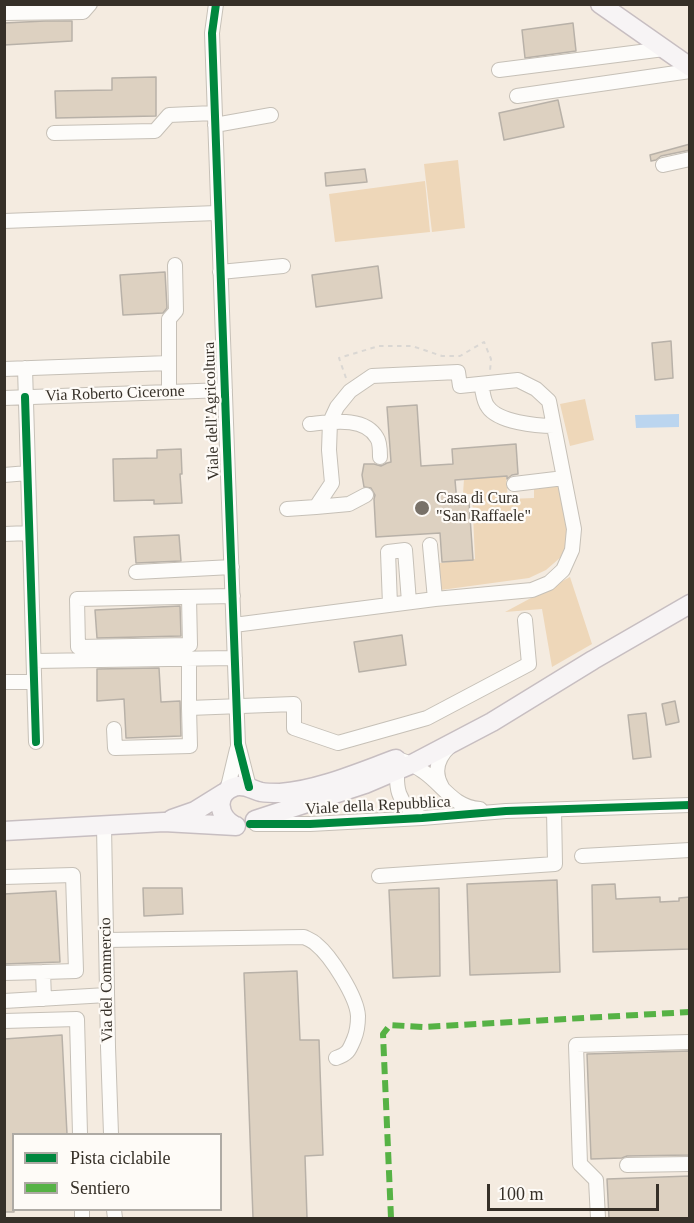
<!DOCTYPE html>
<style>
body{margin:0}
#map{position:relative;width:694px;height:1223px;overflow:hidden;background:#f4ebe0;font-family:"Times New Roman",serif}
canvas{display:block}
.frame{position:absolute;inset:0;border:6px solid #363028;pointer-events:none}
.legend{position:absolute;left:12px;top:1133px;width:210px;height:78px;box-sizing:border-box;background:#fefbf7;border:2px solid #aeaaa4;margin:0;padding:8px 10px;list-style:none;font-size:18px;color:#363028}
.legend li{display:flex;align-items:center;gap:12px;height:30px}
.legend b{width:30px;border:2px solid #aeaaa4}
.scale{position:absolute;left:487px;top:1184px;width:172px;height:27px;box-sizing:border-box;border:3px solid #363028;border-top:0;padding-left:8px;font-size:18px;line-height:21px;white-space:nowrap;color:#363028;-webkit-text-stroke:4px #fefbf7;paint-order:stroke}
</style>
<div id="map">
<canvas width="694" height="1223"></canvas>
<div class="frame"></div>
<ul class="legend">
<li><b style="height:8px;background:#00873e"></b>Pista ciclabile</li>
<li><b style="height:8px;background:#56b245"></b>Sentiero</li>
</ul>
<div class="scale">100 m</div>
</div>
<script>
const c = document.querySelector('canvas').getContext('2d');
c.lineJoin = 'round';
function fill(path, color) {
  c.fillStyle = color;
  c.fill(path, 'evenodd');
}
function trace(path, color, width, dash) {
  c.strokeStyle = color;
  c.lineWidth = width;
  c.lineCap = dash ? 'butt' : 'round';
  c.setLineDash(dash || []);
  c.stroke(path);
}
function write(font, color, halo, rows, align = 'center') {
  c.font = font + ' "Times New Roman",serif';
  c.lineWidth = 4.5;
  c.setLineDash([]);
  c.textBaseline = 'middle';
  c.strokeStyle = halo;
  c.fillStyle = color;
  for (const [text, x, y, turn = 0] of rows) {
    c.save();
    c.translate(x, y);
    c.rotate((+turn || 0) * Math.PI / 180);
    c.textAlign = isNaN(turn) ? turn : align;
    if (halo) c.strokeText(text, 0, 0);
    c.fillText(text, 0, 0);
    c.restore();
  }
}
const green = new Path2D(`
 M458 160 465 228 432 232 424 164Z
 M425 181 430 232 335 242 329 194Z
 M585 399 594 440 570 446 560 404Z
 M506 476 508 499 534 498V485L559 483 569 521 568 541 561 557 546 570 529 578 441 590 439 563 475 559 472 494H463L464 479Z
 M570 577 592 644 552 667 542 609 505 612Z`);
const water = new Path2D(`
 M679 414V427L636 428 635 415Z`);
const building = new Path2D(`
 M45 21H72V41L4 45V23Z
 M573 23 576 51 525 58 522 30Z
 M156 77V116L56 118 55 91 112 90V78Z
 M558 100 564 127 504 140 499 113Z
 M690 144V150L661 156 656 160 651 161 650 155Z
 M365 169 367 182 326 186 325 173Z
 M378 266 382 298 316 307 312 275Z
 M165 272 167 308 163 313 123 315 120 275Z
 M671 341 673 378 655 380 652 343Z
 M417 405 421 466 453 464 452 449 516 444 518 474 512 475 507 479V476L455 480 457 503 469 502 473 560 442 562 440 533 376 537 374 499 375 495 371 488 364 487 362 475 364 464H374L381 466 387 463 391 462 387 407Z
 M181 449 182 474H180L182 503 154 504V500L114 501 113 459 157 458V450Z
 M179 535 181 561 136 563 134 537Z
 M180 606 181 636 97 638 95 610Z
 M402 635 406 665 359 672 354 642Z
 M159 668 161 702 180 701 181 736 126 738 124 699 97 701V669Z
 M675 701 679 722 666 725 662 704Z
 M646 713 651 757 633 759 628 715Z
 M557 880 560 972 470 975 467 884Z
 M615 884 616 899 660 897V902L679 901V898L690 897V949L593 952 592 885Z
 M143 888H182L183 914 144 916Z
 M439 888 440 976 393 978 389 890Z
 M56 891 60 962 4 964V894Z
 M297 971 300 1040H319L323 1155 305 1156 307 1218H253L244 973Z
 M62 1035 67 1134H14V1212H4V1039Z
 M690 1051V1155L627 1156 622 1158 591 1159 587 1054Z
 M690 1176V1218H609L607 1179Z`);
const path = new Path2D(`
 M346 378 339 358 379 346H412L442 356H460L484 342 491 359 490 371`);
const minor = new Path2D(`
 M216 4 212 33C219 270 230 507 238 744L249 787
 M4 13 83 12 90 4
 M499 70 664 49
 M517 96 690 71
 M215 125 271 115
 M54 133 155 131 169 115 214 113
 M663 165 690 159
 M4 221 217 213
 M220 272 283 266
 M25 368 36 742
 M4 369 169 363
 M481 384C483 391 483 401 488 407 498 422 536 426 554 426
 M169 392V319L176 311 175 265
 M4 398 225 390
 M310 424C331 422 365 416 377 438 380 442 380 451 380 457
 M4 475 28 473
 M514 484 564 478
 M316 507 349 504 366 495
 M4 534 30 533
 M430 545 435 599
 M136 572 232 567
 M189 597 190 645 78 647 77 599 233 596
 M390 605 388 552 405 550 409 602
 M234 625 435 599 532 590 549 583 563 570 572 550 574 529 549 401 536 389 518 380 460 386 458 372 372 376 350 391 337 407 330 422 329 450 332 483 316 507 287 509
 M189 658V708
 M34 661 235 658
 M4 682H34
 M114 729 115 748 190 746 189 708 294 704V728L338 743 427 718 529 664 525 620
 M442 787C433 772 438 757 450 746
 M227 791 237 749
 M422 818C396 803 395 787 398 759 407 762 416 766 424 772 444 786 453 807 480 809
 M256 824H310L422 818 506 811 690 805
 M104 826 108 1047 111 1134
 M582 856 690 850
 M379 876 555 864 554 810
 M4 877 73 875 76 971 43 972 44 999
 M106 940 304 937C308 939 313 941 316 944 331 956 357 997 358 1016 358 1023 357 1032 354 1039 349 1051 348 1054 336 1058
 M4 973 43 972
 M4 1001 107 995
 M4 1021 77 1019 80 1134
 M627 1165 690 1164
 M82 1210V1218
 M114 1210 115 1218
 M598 1218 596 1180 580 1164 576 1045 690 1042`);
const major = new Path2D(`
 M600 4 690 67
 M172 819 195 811 224 793
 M255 820 365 784 412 764 492 722 593 660 690 604
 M235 826C218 817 214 794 234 787 244 783 252 790 261 792 267 793 274 793 280 793 319 790 360 772 396 759
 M4 831 164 822 236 826`);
const quiet = new Path2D(`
 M391 1218 383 1034 390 1025 423 1027 690 1012`);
const cycleway = new Path2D(`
 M216 4 212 33C219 270 230 507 238 744L249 787
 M25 397 36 742
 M250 824H310L422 818 506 811 690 805`);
const markers = [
 [422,508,8,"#787168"]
];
const streetNames = [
 ["Via Roberto Cicerone",115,394,-2],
 ["Viale dell'Agricoltura",212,411,-92],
 ["Viale della Repubblica",378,806,-3],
 ["Via del Commercio",107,980,-91]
];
const poiNames = [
 ["Casa di Cura",436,499],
 ["\"San Raffaele\"",436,517]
];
fill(green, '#eed7b9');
fill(water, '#bbd5ef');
fill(building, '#ddd1c1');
trace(building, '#b8b1a8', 1.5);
trace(minor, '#c6c0b7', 16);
trace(major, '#c7bec1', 21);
trace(path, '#dad7d3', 2, [4.5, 4.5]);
trace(minor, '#fdfcfa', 14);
trace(major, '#f7f4f5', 18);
trace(quiet, '#56b245', 6, [12, 6]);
trace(cycleway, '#00873e', 8);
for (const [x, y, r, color] of markers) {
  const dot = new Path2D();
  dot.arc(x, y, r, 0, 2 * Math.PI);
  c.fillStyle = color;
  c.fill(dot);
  trace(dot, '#fefbf7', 2);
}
write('16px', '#363028', '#fefbf7', streetNames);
write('16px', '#363028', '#fefbf7', poiNames, 'left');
</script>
